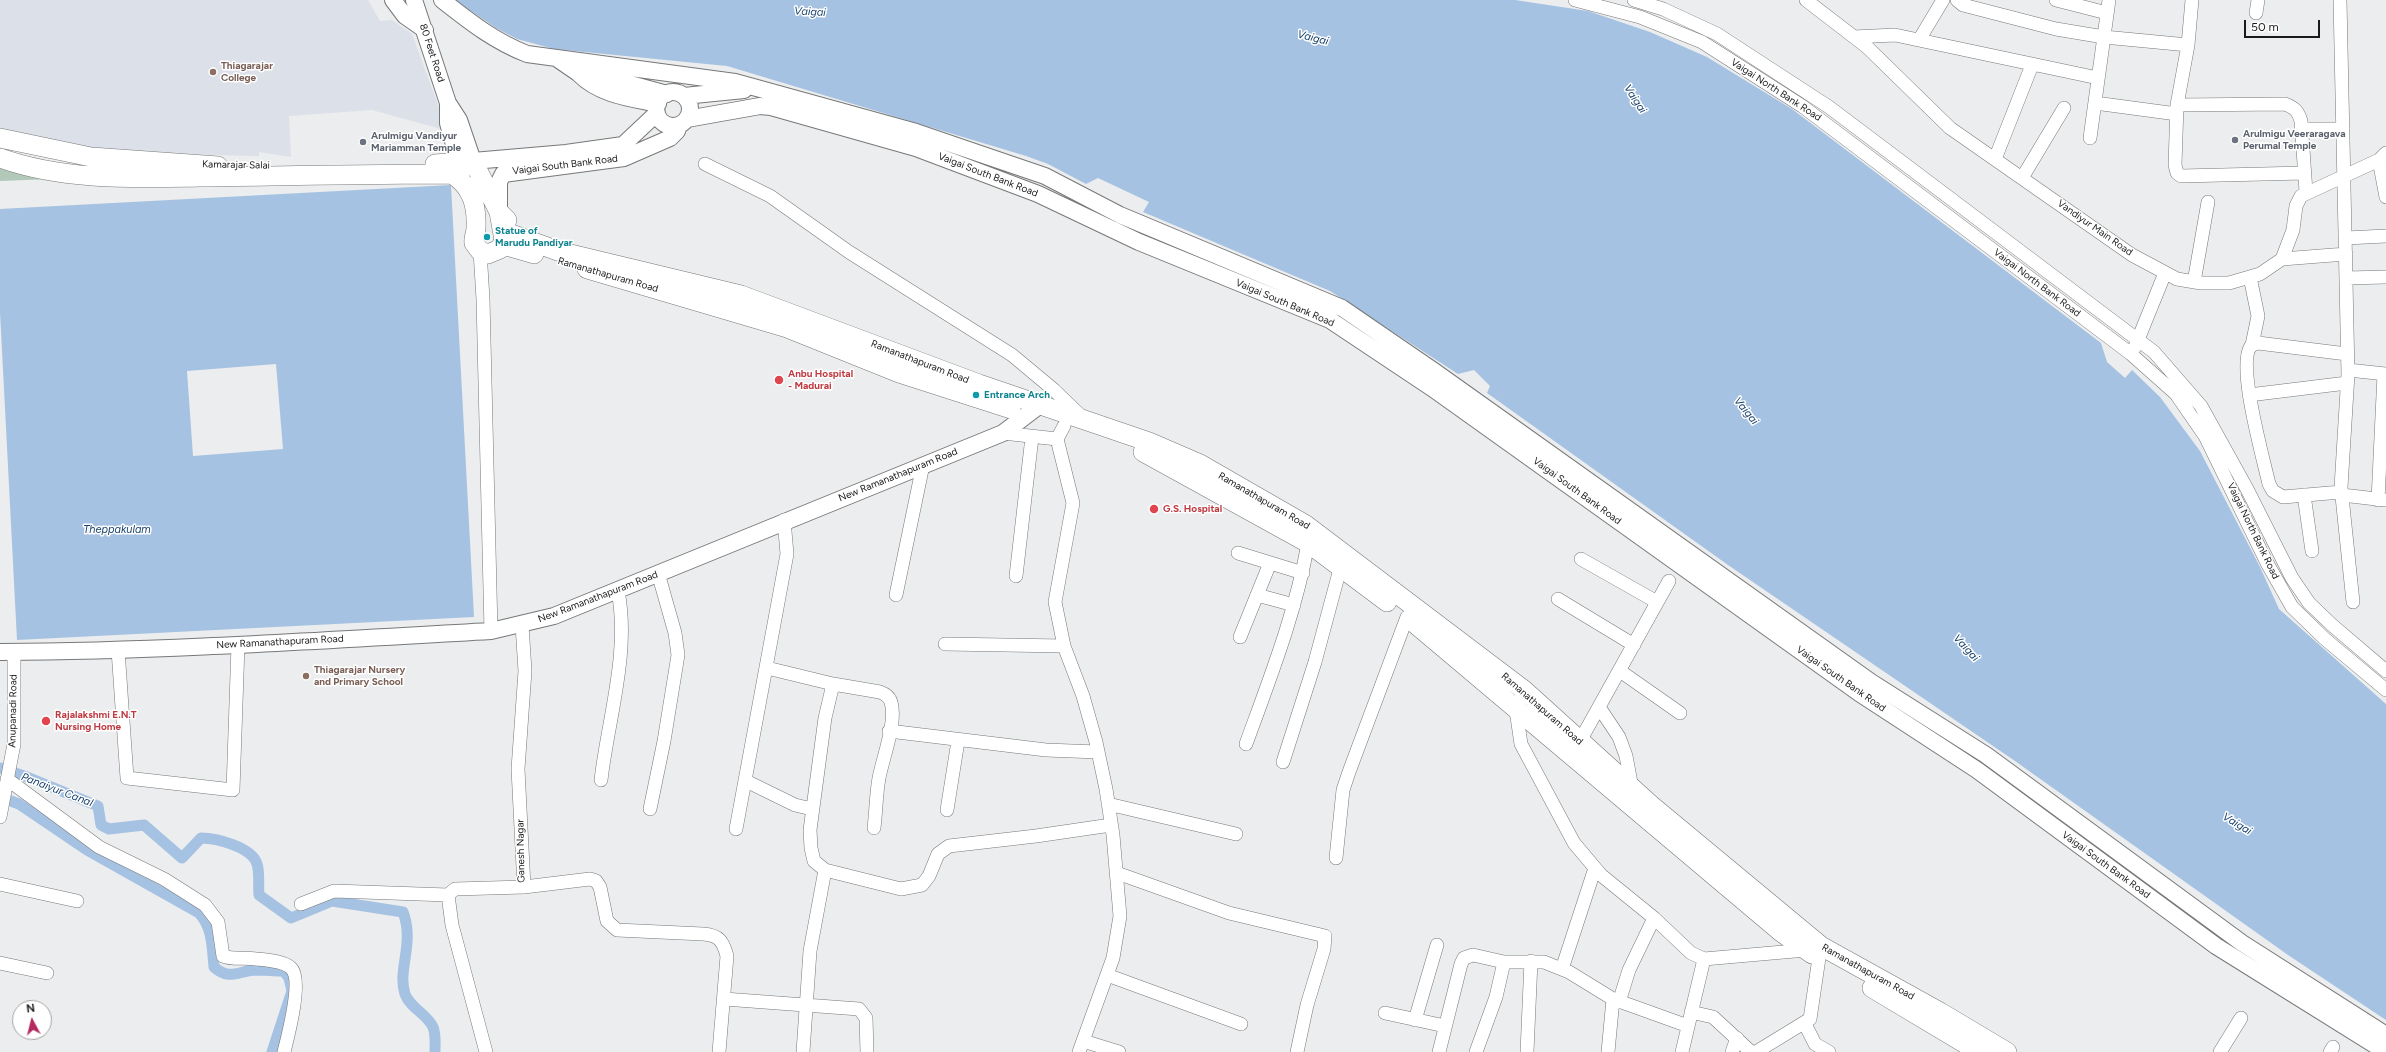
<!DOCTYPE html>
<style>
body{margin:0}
#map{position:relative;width:2386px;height:1052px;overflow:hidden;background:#ecedee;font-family:Figtree,sans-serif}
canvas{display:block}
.north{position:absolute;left:12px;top:1000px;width:40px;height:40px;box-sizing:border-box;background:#fff;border:1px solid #a3a3a3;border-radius:50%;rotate:353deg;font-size:11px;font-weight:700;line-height:16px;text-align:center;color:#1a1a1a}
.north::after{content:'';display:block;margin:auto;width:14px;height:18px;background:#b52961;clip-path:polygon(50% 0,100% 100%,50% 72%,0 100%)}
.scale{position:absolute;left:2244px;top:20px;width:76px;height:18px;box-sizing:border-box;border:2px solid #1a1a1a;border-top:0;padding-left:5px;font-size:12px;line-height:14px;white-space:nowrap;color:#1a1a1a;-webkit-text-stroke:3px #fff;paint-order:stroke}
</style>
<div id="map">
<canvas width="2386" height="1052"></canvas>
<div class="north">N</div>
<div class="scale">50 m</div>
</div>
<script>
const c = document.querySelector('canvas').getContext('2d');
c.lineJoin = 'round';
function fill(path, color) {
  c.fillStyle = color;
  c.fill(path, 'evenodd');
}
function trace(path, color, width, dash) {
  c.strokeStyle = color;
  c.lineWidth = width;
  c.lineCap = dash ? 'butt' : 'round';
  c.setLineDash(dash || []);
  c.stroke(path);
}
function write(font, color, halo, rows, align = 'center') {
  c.font = font + ' Figtree,sans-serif';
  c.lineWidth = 3;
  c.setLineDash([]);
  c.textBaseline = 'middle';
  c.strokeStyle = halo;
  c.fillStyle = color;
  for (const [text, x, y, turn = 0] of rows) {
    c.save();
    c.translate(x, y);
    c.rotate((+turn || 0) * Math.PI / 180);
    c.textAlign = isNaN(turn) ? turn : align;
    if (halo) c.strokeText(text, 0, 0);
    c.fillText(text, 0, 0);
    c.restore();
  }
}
const built = new Path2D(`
 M0 0H368L380 21 392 20 412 34 444 121 445 128 441 129 372 110 289 116 291 157 259 152V156L83 152 0 132Z`);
const green = new Path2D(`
 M0 161 52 179 0 181Z`);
const water = new Path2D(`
 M455 0H1515L1588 11 1650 32 1707 57 1792 109 2101 343 2107 362 2125 378 2132 370 2160 397 2200 451 2260 567 2279 609 2386 704V1020L2288 955 2015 761 1728 565 1487 393 1490 386 1474 370 1458 374 1330 291 1143 212 1149 202 1098 178 1086 184 1048 164 1026 156 727 66 554 49 517 39 496 28Z
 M451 185 474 617 17 640 0 312V209ZM276 364 283 449 193 456 187 371Z`);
const canal = new Path2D(`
 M0 768 27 777 98 806 101 825 109 829 144 825 182 858 201 838C216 838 252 847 257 864 260 873 258 886 259 895L291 918 332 901 403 912C415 943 397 970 405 994 410 1008 427 1014 433 1027 436 1034 435 1045 435 1052
 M0 797 19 804 87 850 199 913C213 928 212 948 214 967 230 981 238 971 255 970 265 970 274 971 284 971L289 978 292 991 272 1052`);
const minor = new Path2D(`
 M1575 0 1640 17 1702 42 1802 106 2131 354 2176 394 2205 436 2267 563 2292 607 2325 639 2386 690
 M1634 0 1663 9 1717 34 1829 107 2154 352 2201 406 2247 489 2292 578 2309 603 2332 625 2386 671
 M1806 0 1867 47 1950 128 2132 255 2177 279 2201 283H2229L2260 274 2282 259 2293 230 2296 206 2301 196 2379 160 2386 153
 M1957 0 1963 5 2056 29 2104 37 2188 45
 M2056 0 2107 13
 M2340 0 2348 374 2341 487 2353 602
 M2256 13 2258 0
 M1854 37 1895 35 2098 78
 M1919 40 1943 0
 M2095 103 2177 114
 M2177 105 2188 45 2192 0
 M2302 129H2343
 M2090 138 2109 0
 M1995 159 2032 65
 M2379 160 2386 197
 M705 164 770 196 849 252 1012 355 1054 390 1082 417
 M2304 173 2181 176 2177 173 2175 165 2177 105 2285 104C2295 108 2298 111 2301 121L2306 192
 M2022 178 2064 108
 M2346 238 2386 236
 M480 251 483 299 491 631
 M2282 259 2346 254
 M2250 277 2258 316 2252 345
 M2347 278 2386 277
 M2194 282 2208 202
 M2135 347 2165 273
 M2348 370 2386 374
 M2249 395 2347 383
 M1064 426 1057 439 1073 503 1055 602 1064 646 1083 696 1096 742 1106 789 1113 835 1120 916 1113 958 1079 1052
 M1003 433 1057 439
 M2341 492 2283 497 2273 491 2269 484C2264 461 2235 360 2252 345L2258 343 2347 354
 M2304 495 2312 551
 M2342 495 2385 500
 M2378 500 2384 374
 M1238 553 1303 573
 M1581 559 1657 602
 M1016 576 1032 437
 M896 595 923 465
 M1257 595 1294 605
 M1558 599 1634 645
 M1240 637 1270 563
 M945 644 1064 646
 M118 650 127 778 233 790 238 645
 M767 668 833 684 880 692C885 694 889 696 891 702 897 722 883 757 879 778 876 795 876 812 874 828
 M1620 671 1680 713
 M833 684 825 718 810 830 811 848 814 861 825 870 901 889 922 885 929 876 938 854 949 846 1036 836 1111 825
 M1524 690 1516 710 1521 744 1574 843 1601 875 1654 918 1691 953 1704 959 1806 950
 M1599 707 1619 737 1626 756 1632 788
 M889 731 1046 750 1098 752
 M1580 741 1669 581
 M1246 744C1270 678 1296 612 1308 543
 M1283 762 1315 662 1340 569
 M7 779 99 847 164 879 205 905 218 922 223 956C232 960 245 957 256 959 266 960 284 961 291 968 303 979 288 1036 284 1052
 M601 780C608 719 630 653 618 591
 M746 781 795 805 812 809
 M1108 804 1236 834
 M650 809 664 741 678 655 675 633 658 573
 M947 810 958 741
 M0 817 14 744V652
 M736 829 787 554 784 520
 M1336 858 1343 790 1349 772 1407 617
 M1117 873 1229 913 1325 936 1324 949 1307 1005 1297 1052
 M0 884 77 901
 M524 887 590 879 596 881 600 887 607 921 617 930 703 934C719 935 723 941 727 956L719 1052
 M301 904 334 891 448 895
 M0 963 47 973
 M1562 969 1595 868
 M1107 975 1241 1024
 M724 999 859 1009 866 1018 867 1052
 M1619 1002 1629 970 1654 918
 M1691 1012 1713 1017 1751 1052
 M1385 1013 1445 1026
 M1415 1020 1437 945
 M1805 1024 1815 1044 1829 1052
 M1083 1041 1119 1052
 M486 1052 452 925 448 895 455 889 524 887 518 769 525 671 522 625
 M803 1052 810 951 825 870
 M1439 1052 1461 964 1464 958 1473 955 1504 962H1544L1569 972 1613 999 1688 1026
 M1476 1052 1496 997 1504 962
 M1527 1052 1531 961
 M1608 1052 1613 999
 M1682 1052 1704 959
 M1732 1052 1737 1038
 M1756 1052 1810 1019 1819 958
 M2220 1052 2241 1018
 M2330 1052 2333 1047`);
const major = new Path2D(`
 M393 0 405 16 425 30
 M414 0 448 103V123L462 173
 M442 0C470 22 494 41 527 54L735 82 916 132 1045 176 1120 215 1342 308 1434 371 1871 682 1986 755 2242 943 2386 1035
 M559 60 578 73H590L667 94
 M579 74C600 95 629 98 658 104
 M656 109a17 17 0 1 1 34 0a17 17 0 1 1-34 0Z
 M684 96 744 90
 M448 103 459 120 473 161 566 153 623 145 657 113
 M687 119 760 106 771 107 916 148 1038 194 1139 242 1330 320 1432 388 1859 693 1977 770 2216 946 2386 1052
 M499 212V182L503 174 624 158 670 138 677 131 679 125
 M0 652C164 651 327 640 491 631L554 616 1003 433 1040 405`);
const highway = new Path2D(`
 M0 138 91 157 218 166
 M0 158C64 181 134 178 201 177 285 176 369 174 452 174 472 187 477 205 476 228 476 234 473 237 474 243L480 251 488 254 500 249 504 240 499 212
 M435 164 473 161 499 212 507 220
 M503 231 558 251 741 295 979 384 1149 442 1200 464 1306 525 1524 690 1651 805 1821 946 1940 1012 2007 1052
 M503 245 534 254
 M587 269 787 328 899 373 1011 409
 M1143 452 1308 543 1387 602
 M1413 622 1781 932 1812 954
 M1872 988 1979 1052`);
const markers = [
 [213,72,4,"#8d6e63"],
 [2235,140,4,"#6b7280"],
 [363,142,4,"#6b7280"],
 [487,237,4,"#0f9aa8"],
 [779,380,5,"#e0444e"],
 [976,395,4,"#0f9aa8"],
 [1154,509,5,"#e0444e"],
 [306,676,4,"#8d6e63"],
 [46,721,5,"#e0444e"]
];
const streetNames = [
 ["80 Feet Road",432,53,72],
 ["Vaigai North Bank Road",1776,90,33],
 ["Kamarajar Salai",236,165,1],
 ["Vaigai South Bank Road",565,165,-7],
 ["Vaigai South Bank Road",988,175,21],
 ["Vandiyur Main Road",2095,228,35],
 ["Ramanathapuram Road",608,275,16],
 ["Vaigai North Bank Road",2037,283,37],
 ["Vaigai South Bank Road",1285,303,23],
 ["Ramanathapuram Road",920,362,21],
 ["New Ramanathapuram Road",898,475,-22],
 ["Vaigai South Bank Road",1577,491,36],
 ["Ramanathapuram Road",1264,501,30],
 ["Vaigai North Bank Road",2253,531,64],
 ["New Ramanathapuram Road",598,597,-21],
 ["New Ramanathapuram Road",280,642,-3],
 ["Vaigai South Bank Road",1841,679,35],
 ["Ramanathapuram Road",1542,709,41],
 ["Anupanadi Road",13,711,-89],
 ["Ganesh Nagar",521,851,-91],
 ["Vaigai South Bank Road",2106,865,36],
 ["Ramanathapuram Road",1868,972,29]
];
const educationNames = [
 ["Thiagarajar",221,66],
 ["College",221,78],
 ["Thiagarajar Nursery",314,670],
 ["and Primary School",314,682]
];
const worshipNames = [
 ["Arulmigu Veeraragava",2243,134],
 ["Perumal Temple",2243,146],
 ["Arulmigu Vandiyur",371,136],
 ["Mariamman Temple",371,148]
];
const cultureNames = [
 ["Statue of",495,231],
 ["Marudu Pandiyar",495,243],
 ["Entrance Arch",984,395]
];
const healthNames = [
 ["Anbu Hospital",788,374],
 ["- Madurai",788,386],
 ["G.S. Hospital",1163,509],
 ["Rajalakshmi E.N.T",55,715],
 ["Nursing Home",55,727]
];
const waterNames = [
 ["Vaigai",810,12,3],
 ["Vaigai",1313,38,14],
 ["Vaigai",1635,99,57],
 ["Vaigai",1746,411,51],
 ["Theppakulam",117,530],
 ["Vaigai",1966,648,47],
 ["Panaiyur Canal",57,790,21],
 ["Vaigai",2237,824,31]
];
fill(built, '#dce0e8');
fill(green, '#b2c8b8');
fill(water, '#a6c2e2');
trace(canal, '#a6c2e2', 11);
trace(minor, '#777879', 14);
trace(major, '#777879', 18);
trace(highway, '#777879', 20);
trace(minor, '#fff', 13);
trace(major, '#fff', 16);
trace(highway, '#fff', 19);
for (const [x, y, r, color] of markers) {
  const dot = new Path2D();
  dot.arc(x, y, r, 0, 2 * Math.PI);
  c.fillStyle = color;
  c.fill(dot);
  trace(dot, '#fff', 1.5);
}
write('10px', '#1a1a1a', '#fff', streetNames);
write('bold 10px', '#785e54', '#fff', educationNames, 'left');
write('bold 10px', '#5b616d', '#fff', worshipNames, 'left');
write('bold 10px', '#0d838f', '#fff', cultureNames, 'left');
write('bold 10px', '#be3a42', '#fff', healthNames, 'left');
write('italic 11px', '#153f69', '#fff', waterNames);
</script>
